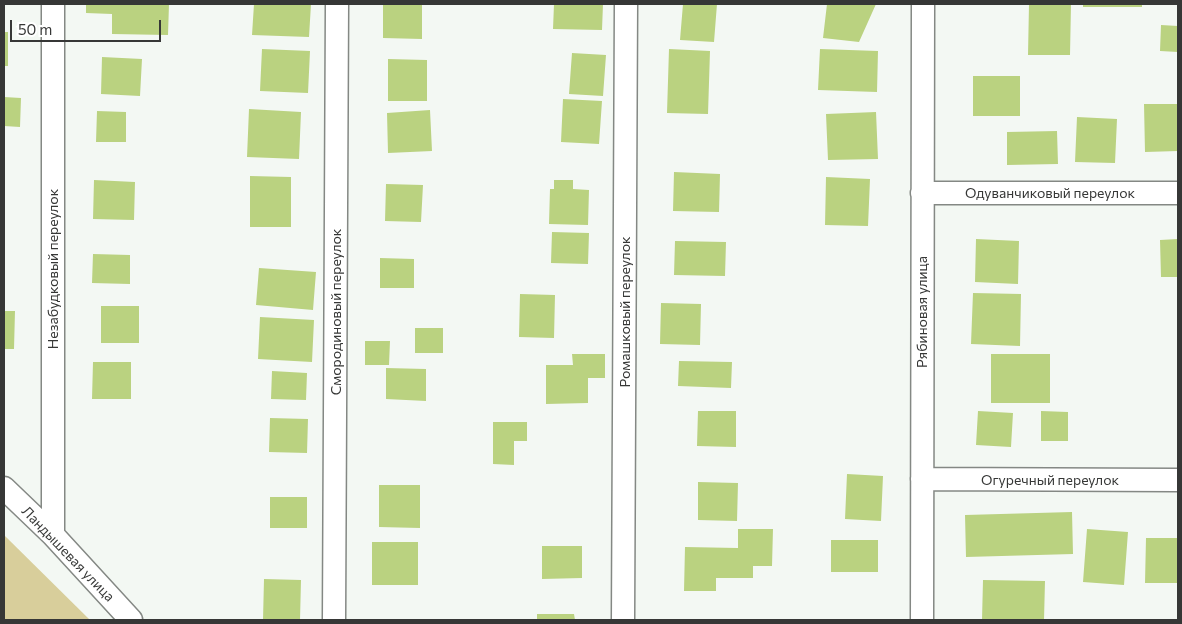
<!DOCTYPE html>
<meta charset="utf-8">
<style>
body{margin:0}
#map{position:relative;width:1182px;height:624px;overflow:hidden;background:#f3f8f3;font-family:Commissioner,sans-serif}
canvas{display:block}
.frame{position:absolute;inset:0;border:5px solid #363736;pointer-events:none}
.scale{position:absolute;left:10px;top:20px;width:151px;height:22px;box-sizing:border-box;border:2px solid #363736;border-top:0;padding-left:6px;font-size:15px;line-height:18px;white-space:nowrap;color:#363736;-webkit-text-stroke:4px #fff;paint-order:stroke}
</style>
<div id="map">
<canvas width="1182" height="624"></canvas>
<div class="frame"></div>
<div class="scale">50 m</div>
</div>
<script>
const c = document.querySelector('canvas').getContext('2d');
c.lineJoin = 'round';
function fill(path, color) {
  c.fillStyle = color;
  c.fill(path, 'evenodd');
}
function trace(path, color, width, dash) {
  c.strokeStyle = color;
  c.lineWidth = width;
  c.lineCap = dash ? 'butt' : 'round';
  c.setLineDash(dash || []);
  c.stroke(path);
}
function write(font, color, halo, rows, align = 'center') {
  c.font = font + ' Commissioner,sans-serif';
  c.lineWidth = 4;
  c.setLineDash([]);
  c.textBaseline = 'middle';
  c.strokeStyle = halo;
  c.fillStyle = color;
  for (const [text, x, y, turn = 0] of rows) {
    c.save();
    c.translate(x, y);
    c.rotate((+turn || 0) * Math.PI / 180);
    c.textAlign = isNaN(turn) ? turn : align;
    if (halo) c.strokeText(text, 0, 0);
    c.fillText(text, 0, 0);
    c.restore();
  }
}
const green = new Path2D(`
 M4 535 90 620H4Z`);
const building = new Path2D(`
 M86 4H169L168 35 112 34V14L86 13Z
 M254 4H311L309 37 252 35Z
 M383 4H422V39L383 38Z
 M554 4H603L602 30 553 29Z
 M683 4H717L714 42 680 40Z
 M827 4H876L859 42 823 38Z
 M1029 4H1071L1070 55H1028Z
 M1083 4H1142V7H1083Z
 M1161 25 1178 26V52L1160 51Z
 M4 32H8V66H4Z
 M262 49 310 51 308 93 260 91Z
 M669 49 710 51 708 114 667 113Z
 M820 49 878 51 877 92 818 90Z
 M572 53 606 55 603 96 569 94Z
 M102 57 142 59 140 96 101 94Z
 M388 59 427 60V101H388Z
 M973 76H1020V116H973Z
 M4 97 21 98 20 127 4 126Z
 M563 99 602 101 599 144 561 142Z
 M1144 104H1178V151L1145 152Z
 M249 109 301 112 299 159 247 157Z
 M430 110 432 151 388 153 387 113Z
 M97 111 126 112V142H96Z
 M876 112 878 159 828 160 826 114Z
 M1077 117 1117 119 1115 163 1075 162Z
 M1057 131 1058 164 1007 165V132Z
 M674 172 720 174 719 212 673 211Z
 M250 176 291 177V227H250Z
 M826 177 870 179 868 226 825 225Z
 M94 180 135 182 134 220 93 219Z
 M554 180H573V189L589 190 588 225 549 224 550 189H554Z
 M386 184 423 185 421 222 385 221Z
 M552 232 589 233 588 264 551 263Z
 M976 239 1019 241 1018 284 975 282Z
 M1178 239V277H1161L1160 240Z
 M675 241 726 242 725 276 674 275Z
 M93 254 130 255V284L92 283Z
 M380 258 414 259V288H380Z
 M259 268 316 272 313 310 256 305Z
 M973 293 1021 294 1020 346 971 344Z
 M520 294 555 295 554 338 519 337Z
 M661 303 701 304 700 345 660 344Z
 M101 306H139V343H101Z
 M4 311H15L14 349H4Z
 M260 317 314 320 312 362 258 359Z
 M415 328H443V353H415Z
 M365 341H390L389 365H365Z
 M572 354H605V378H588V403L546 404V365H573Z
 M991 354H1050V403H991Z
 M679 361 732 362 731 388 678 386Z
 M93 362H131V399H92Z
 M386 368 426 369V401L386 399Z
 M272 371 307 373 306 400 271 399Z
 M698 411H736V447L697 446Z
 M978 411 1013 413 1011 447 976 445Z
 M1041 411 1068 412V441H1041Z
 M270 418 308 419 307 453 269 452Z
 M493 422H527V441H514V465L493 464Z
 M847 474 883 476 881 521 845 519Z
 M698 482 738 483 737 521 698 520Z
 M379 485H420V528L379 527Z
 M270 497H307V528H270Z
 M1072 512 1073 554 966 557 965 515Z
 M738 529H773L772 566H753V578H716V591H684L685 547 738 548Z
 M1087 529 1128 532 1124 585 1083 582Z
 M1146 538H1178V583H1145Z
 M831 540H878V572H831Z
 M372 542H418V585H372Z
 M542 546H582V578L542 579Z
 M264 579 301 580 300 620H263Z
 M983 580 1045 581 1044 620H982Z
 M537 614H574L575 620H537Z`);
const minor = new Path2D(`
 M922 193H1178
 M922 479 1178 480
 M4 488 53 535 131 620
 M53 535V4
 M334 620 337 4
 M623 620 626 4
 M922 620 923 4`);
const streetNames = [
 ["Одуванчиковый переулок",1050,193],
 ["Незабудковый переулок",53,269,-90],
 ["Смородиновый переулок",336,312,-90],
 ["Ромашковый переулок",625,312,-90],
 ["Рябиновая улица",922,312,-90],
 ["Огуречный переулок",1050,480],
 ["Ландышевая улица",68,554,46]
];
fill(green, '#d8ce9b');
fill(building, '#bad280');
trace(minor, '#848884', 25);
trace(minor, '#fff', 22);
write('14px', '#363736', '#fff', streetNames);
</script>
